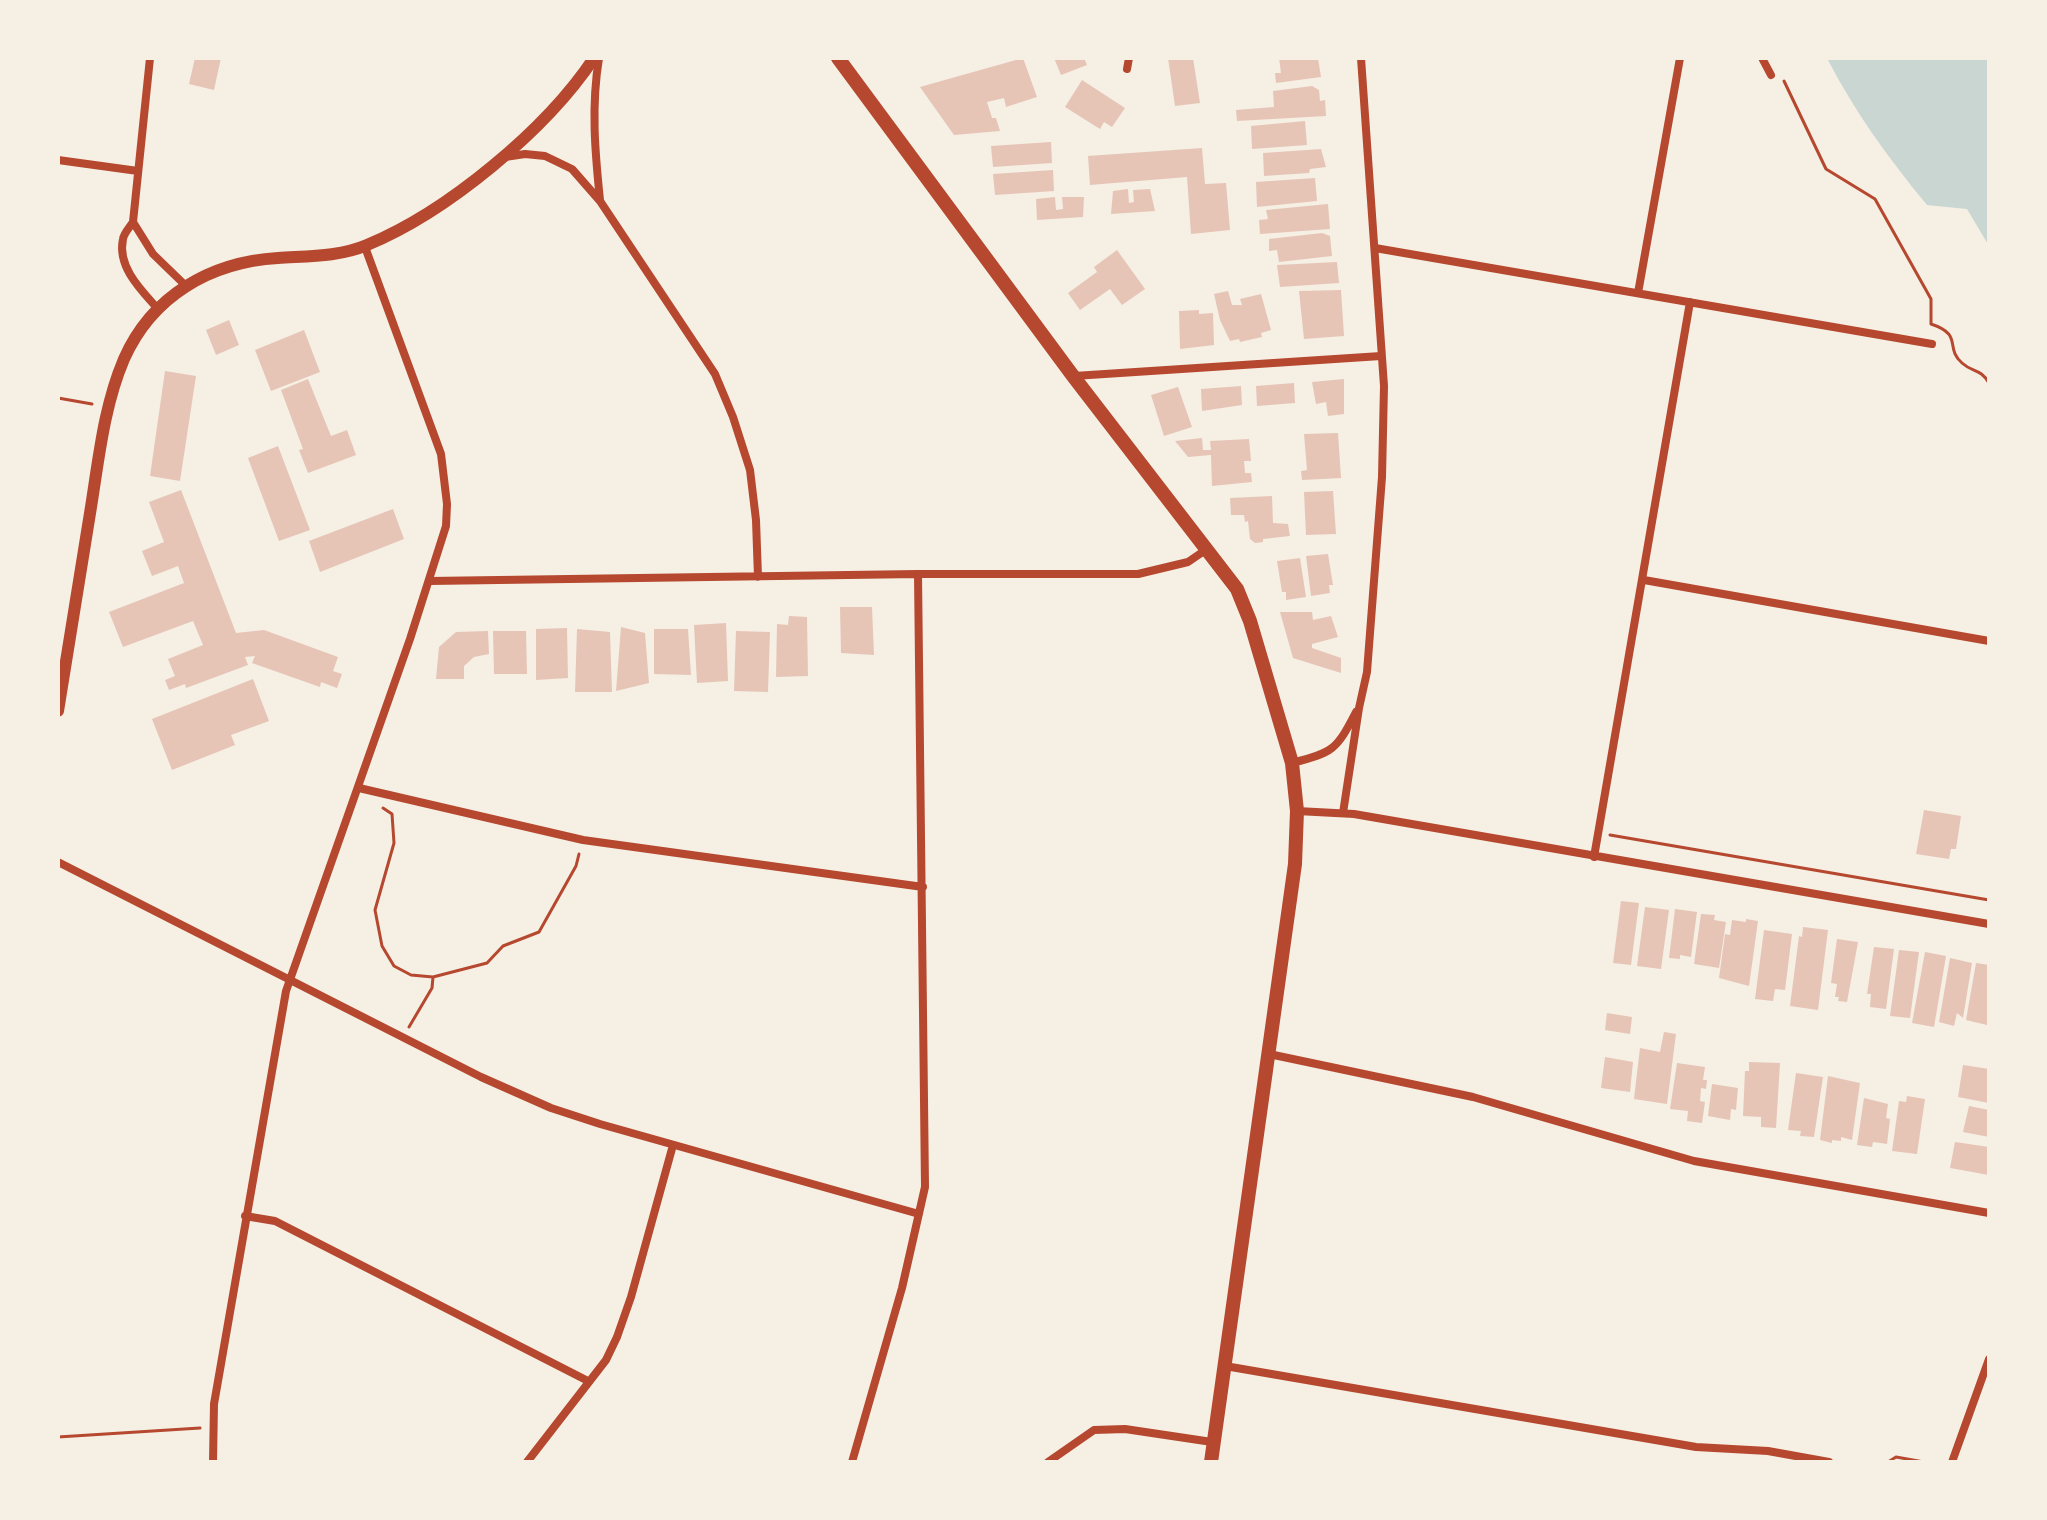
<!DOCTYPE html>
<style>
body{margin:0}
#map{position:relative;width:2047px;height:1520px;overflow:hidden;background:#f6efe4;font-family:"Archivo Narrow",sans-serif}
canvas{display:block}
.frame{position:absolute;inset:0;border:60px solid #f6efe4;pointer-events:none}
</style>
<div id="map">
<canvas width="2047" height="1520"></canvas>
<div class="frame"></div>
</div>
<script>
const c = document.querySelector('canvas').getContext('2d');
c.lineJoin = 'round';
function fill(path, color) {
  c.fillStyle = color;
  c.fill(path, 'evenodd');
}
function trace(path, color, width, dash) {
  c.strokeStyle = color;
  c.lineWidth = width;
  c.lineCap = dash ? 'butt' : 'round';
  c.setLineDash(dash || []);
  c.stroke(path);
}
const water = new Path2D(`
 M1827 58H1989V246L1967 209 1927 205C1889 159 1854 111 1827 58Z`);
const building = new Path2D(`
 M195 58H221L214 90 189 84Z
 M1023 58 1037 97 1006 107 1004 98 987 102 992 118H996L1000 131 954 135 920 87Z
 M1054 58H1084L1087 65 1061 75Z
 M1168 58H1193L1200 103 1175 106Z
 M1279 58H1318L1321 77 1276 83 1275 73H1281Z
 M1082 80 1125 108 1112 127 1104 122 1100 129 1065 107Z
 M1312 86 1319 90 1320 101 1325 100 1326 116 1237 121 1236 110 1274 107 1273 91Z
 M1305 121 1307 145 1252 149 1251 126Z
 M1051 142 1052 163 993 167 991 146Z
 M1202 148 1205 184 1226 183 1230 230 1191 234 1187 177 1090 185 1088 156Z
 M1321 149 1326 167 1310 169 1309 173 1264 176 1263 153Z
 M1053 170 1054 191 995 195 993 174Z
 M1315 178 1317 201 1257 207 1256 182Z
 M1128 189 1129 203 1134 202 1133 190 1150 189 1155 211 1111 214 1113 191Z
 M1055 197 1056 210 1063 209 1062 197H1084L1083 217 1037 220 1036 199Z
 M1328 204 1330 229 1260 234 1259 220 1268 219 1266 210Z
 M1322 233 1330 236 1332 256 1279 262 1277 250 1269 251V239Z
 M1117 250 1145 289 1122 305 1110 289 1080 310 1068 293 1097 272 1094 267Z
 M1337 262 1339 283 1280 287 1277 265Z
 M1341 290 1344 336 1304 339 1299 291Z
 M1228 291 1232 305H1242L1240 299 1261 294 1271 330 1261 333 1262 337 1240 342 1239 339 1230 341 1220 320 1214 294Z
 M1199 310V314L1213 313 1214 345 1180 349 1179 311Z
 M229 320 239 345 216 355 206 330Z
 M304 330 320 372 271 391 255 350Z
 M165 371 196 376 180 481 150 476Z
 M308 379 331 436 347 430 356 455 308 473 299 450 303 449 281 390Z
 M1344 379V414L1328 416 1326 402 1316 404 1312 382Z
 M1294 383 1295 403 1257 406 1256 386Z
 M1241 386 1242 405 1202 411 1201 389Z
 M1178 387 1192 427 1164 436 1151 395Z
 M1338 433 1341 478 1302 480 1301 471 1307 470 1304 434Z
 M1202 438 1203 450H1211L1210 441 1249 439 1251 461H1244L1245 473H1251L1252 482 1212 486 1211 455 1188 457 1175 441Z
 M278 446 310 530 279 541 248 458Z
 M181 490 236 633 264 630 338 657 333 671 342 674 337 688 321 682 320 687 252 663 255 656 245 657 248 665 186 688 185 684 169 690 165 680 175 676 168 659 203 645 193 621 123 647 109 612 184 583 178 566 152 576 142 551 164 542 149 502Z
 M1333 491 1336 534 1306 535 1304 492Z
 M1272 496 1273 523 1288 524 1290 536 1263 539V542L1255 543 1250 539 1248 521 1245 522 1244 515H1231L1230 498Z
 M393 509 404 539 320 572 309 541Z
 M1328 554 1333 585H1329L1330 593 1311 596 1306 556Z
 M1300 558 1306 597 1286 600V592H1282L1277 561Z
 M840 607H872L874 655 841 653Z
 M1280 612H1312L1313 620 1331 616 1338 637 1312 644V648L1341 658V673L1293 658Z
 M789 616 807 617 808 676 776 677 777 624 788 625Z
 M726 623 728 681 697 683 694 625Z
 M621 627 645 633 649 683 616 691Z
 M567 628 568 678 536 680V629Z
 M577 629 610 632 612 692H575Z
 M654 629H688L691 675 654 674Z
 M488 631 489 654 474 657 464 666V679H436L439 647 456 632Z
 M493 631H526L527 674H494Z
 M736 631 770 632 768 692 734 691Z
 M253 679 269 721 231 735 235 745 172 770 152 719Z
 M1924 810 1961 816 1956 849H1951L1949 859 1916 854Z
 M1621 901 1639 903 1631 965 1613 963Z
 M1645 907 1669 910 1661 969 1637 966Z
 M1675 909 1697 912 1691 957 1680 955V959L1669 958Z
 M1701 914 1715 915 1714 920 1726 922 1719 968 1694 964Z
 M1746 919 1758 921 1749 986 1719 978 1725 934 1730 935 1732 920 1746 922Z
 M1803 927 1828 930 1818 1010 1790 1006 1799 936 1802 937Z
 M1764 930 1792 934 1785 990 1775 989 1773 1001 1755 999Z
 M1837 939 1858 942 1847 1002 1838 1001 1839 997H1835L1837 984 1831 983Z
 M1874 947 1894 949 1886 1009 1870 1007 1871 994H1867Z
 M1899 950 1919 952 1910 1018 1890 1016Z
 M1925 952 1946 956 1934 1027 1912 1023Z
 M1950 958 1972 963 1963 1018 1957 1013 1954 1026 1939 1022Z
 M1976 963 1989 965 1987 1025 1966 1020Z
 M1607 1013 1632 1017 1630 1034 1605 1030Z
 M1664 1032 1676 1034 1667 1104 1634 1099 1640 1048 1660 1052Z
 M1605 1057 1633 1062 1630 1092 1601 1088Z
 M1749 1062 1780 1063 1776 1128 1761 1127V1117L1743 1116 1745 1071H1749Z
 M1677 1063 1705 1067 1703 1080H1707L1706 1089 1701 1088 1700 1101 1705 1102 1702 1123 1687 1121 1688 1111 1670 1109Z
 M1963 1065 1989 1069V1103L1958 1097Z
 M1796 1073 1823 1077 1814 1137 1800 1136 1801 1131 1788 1130Z
 M1828 1076 1860 1083 1852 1140 1841 1137V1141L1832 1140V1143L1820 1140Z
 M1712 1084 1738 1088 1736 1110 1731 1109 1730 1120 1708 1116Z
 M1907 1096 1925 1099 1917 1154 1892 1151 1899 1101 1906 1102Z
 M1864 1098 1888 1104 1886 1118 1890 1119 1887 1144 1873 1142 1872 1147 1857 1145Z
 M1969 1106 1989 1110V1137L1963 1132Z
 M1955 1142 1989 1147V1175L1950 1168Z`);
const path = new Path2D(`
 M1784 81 1826 169 1875 199 1931 299V324C1964 335 1944 347 1962 363 1973 373 1980 368 1989 383
 M58 398 92 404
 M383 808 392 814 394 843 375 910 382 946 394 966 411 975 433 977 487 963 503 946 539 932 576 866 579 854
 M1610 835 1989 900
 M409 1027 432 988 433 977
 M58 1437 200 1428
 M1888 1462 1896 1457 1924 1462`);
const minor = new Path2D(`
 M150 58 133 222C130 227 124 233 123 239 117 267 141 290 158 309
 M599 58C591 106 595 152 600 200
 M1762 58 1771 75
 M1127 69 1129 58
 M505 157 525 154 545 156 572 169 600 201 715 374 733 417 750 470 756 520 758 577
 M58 160 138 171
 M133 222 153 254 186 286
 M1375 248 1932 344
 M1638 293 1680 58
 M1074 376 1381 356
 M1644 580 1989 641
 M429 581 918 574H1138L1188 562 1207 549
 M1292 763C1333 752 1336 751 1356 712
 M359 788 583 840 923 887
 M1297 811 1354 814 1989 924
 M1343 813 1359 708 1367 672 1382 477 1384 386 1361 58
 M1594 857 1690 302
 M58 862 481 1077 551 1108 600 1124 919 1214
 M1269 1054 1473 1097 1694 1161 1989 1213
 M245 1216 275 1221 588 1381
 M1225 1366 1696 1447 1768 1451 1829 1462
 M213 1462 214 1404 286 991 410 639 446 526 447 504 441 454 365 247
 M527 1462 606 1360 617 1337 631 1297 673 1145
 M852 1462 902 1288 925 1187 918 574
 M1048 1462 1094 1430 1125 1429 1212 1442
 M1952 1462 1989 1359`);
const tertiary = new Path2D(`
 M58 711C69 643 80 575 91 507 99 457 104 406 124 359 152 296 210 262 278 258 307 256 339 257 367 245 447 212 546 130 594 58`);
const secondary = new Path2D(`
 M838 58 1073 376 1237 589 1250 621 1292 763 1297 811 1295 864 1211 1462`);
fill(water, '#c9d6d2');
fill(building, '#e6c5b7');
trace(path, '#b5482f', 3);
trace(minor, '#b5482f', 8);
trace(tertiary, '#b5482f', 12);
trace(secondary, '#b5482f', 14);
</script>
